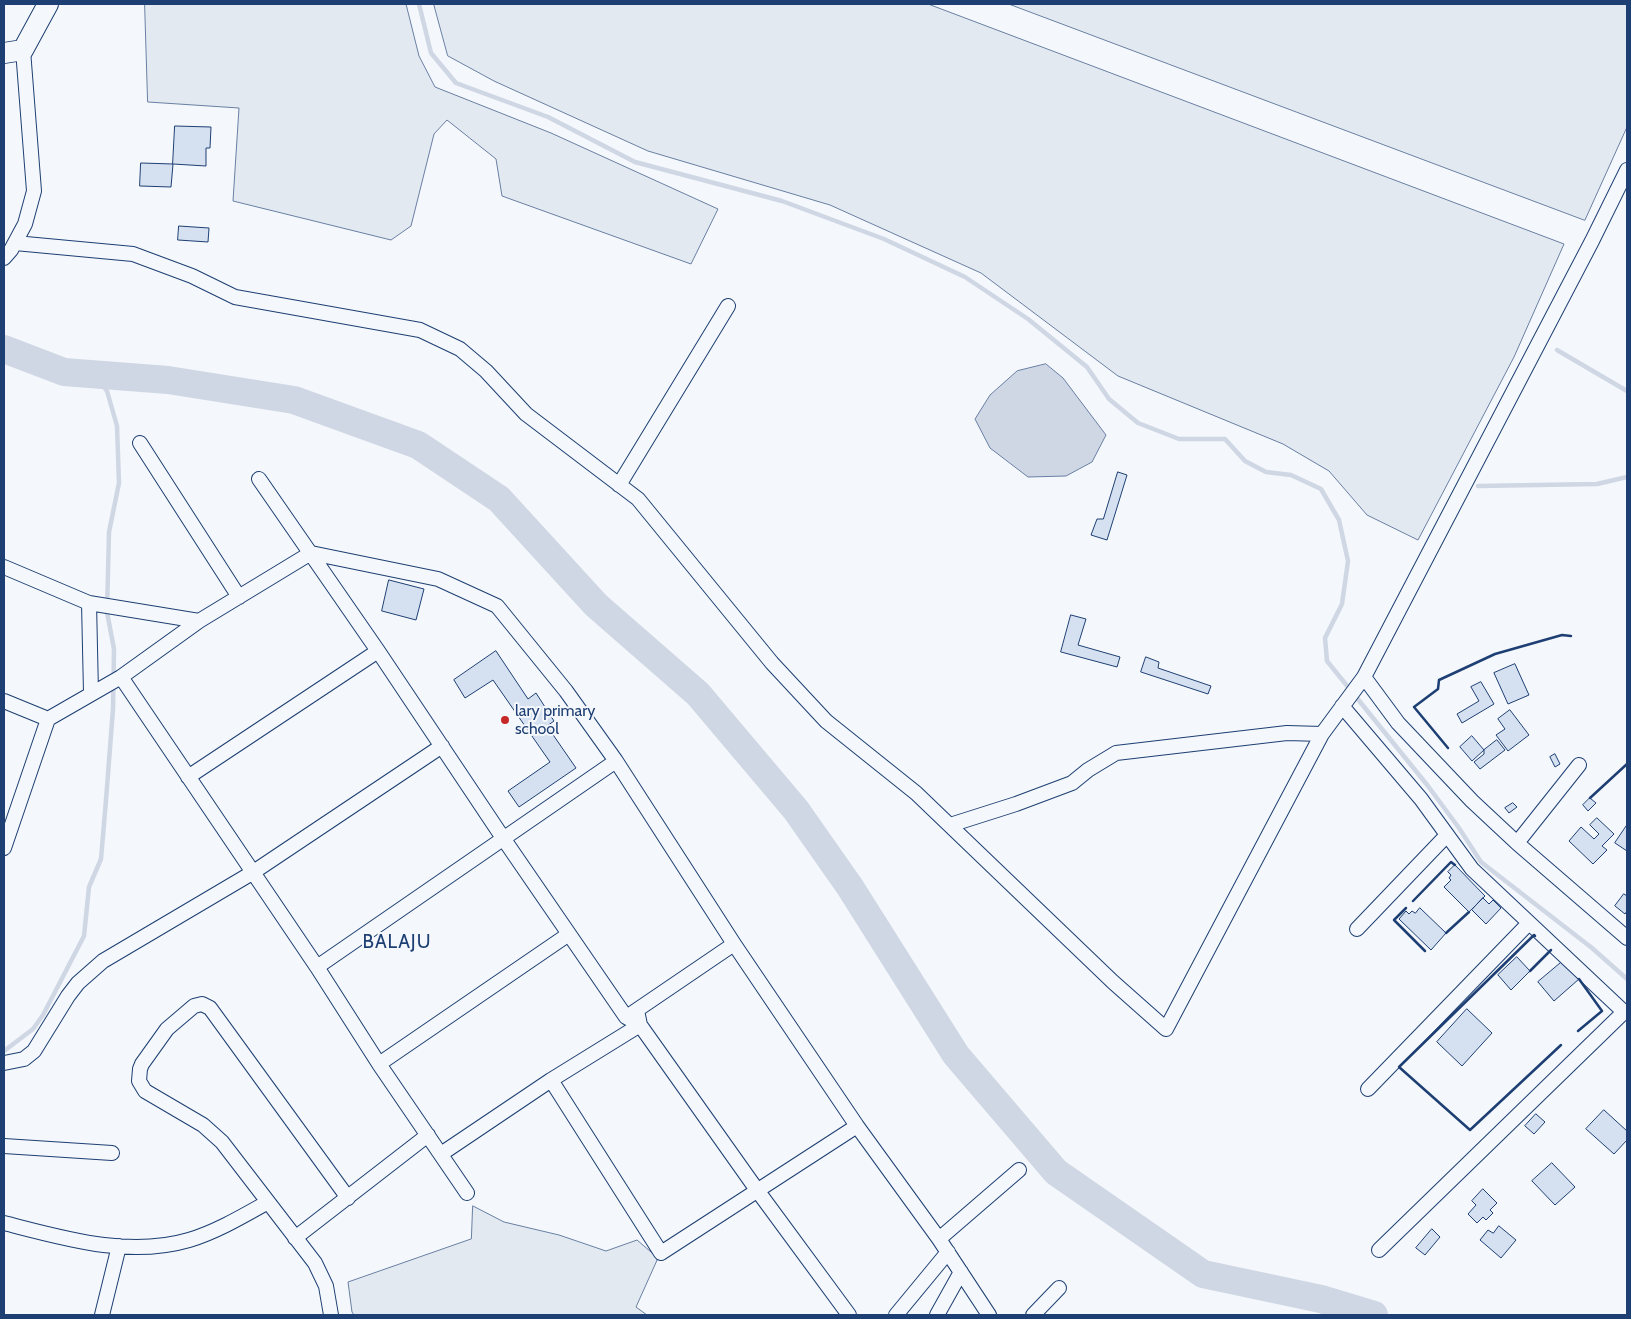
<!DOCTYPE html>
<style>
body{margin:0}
#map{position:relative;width:1631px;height:1319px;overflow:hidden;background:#f4f7fb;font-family:Cabin,sans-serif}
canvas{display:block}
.frame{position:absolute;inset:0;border:5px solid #1d3f73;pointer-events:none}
</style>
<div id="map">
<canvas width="1631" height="1319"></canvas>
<div class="frame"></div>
</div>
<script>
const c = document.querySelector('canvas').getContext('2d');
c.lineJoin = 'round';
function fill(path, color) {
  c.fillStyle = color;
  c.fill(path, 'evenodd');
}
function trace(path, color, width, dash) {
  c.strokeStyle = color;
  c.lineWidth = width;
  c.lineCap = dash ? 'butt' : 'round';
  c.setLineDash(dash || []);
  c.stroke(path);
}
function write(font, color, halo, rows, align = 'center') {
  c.font = font + ' Cabin,sans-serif';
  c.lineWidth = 4;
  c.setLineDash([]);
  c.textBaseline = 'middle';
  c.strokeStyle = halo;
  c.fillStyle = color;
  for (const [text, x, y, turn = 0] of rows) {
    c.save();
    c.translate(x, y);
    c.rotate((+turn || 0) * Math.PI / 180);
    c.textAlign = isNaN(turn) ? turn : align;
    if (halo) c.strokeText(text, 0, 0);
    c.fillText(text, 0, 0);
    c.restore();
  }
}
const green = new Path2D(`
 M145 4H406L419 56 435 87 551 133 718 209 691 264 502 196 496 159 447 120 434 134 411 226 391 240 233 201 239 108 148 102Z
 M434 4H928L1564 244 1514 357 1418 540 1367 515 1329 471 1283 444 1118 376 981 273 830 205 648 151 494 81 448 56Z
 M1009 4H1627V127L1585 220Z
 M473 1206 504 1222 559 1235 606 1251 637 1240 658 1258 636 1307 647 1315H354L352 1312 348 1282 471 1239Z`);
const water = new Path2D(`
 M1046 364 1063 378 1106 435 1092 462 1066 476 1028 477 990 448 975 419 990 395 1017 371Z`);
const stream = new Path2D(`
 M419 4 431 53 456 83 548 117 635 162 782 201 884 239 965 277 1028 319 1087 367 1109 399 1138 423 1179 439H1225L1245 461 1266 472 1291 475 1321 489 1339 520 1348 561 1342 604 1325 638 1327 661 1428 786 1459 828 1481 862 1592 948 1627 979
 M1557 350 1627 391
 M1478 486 1597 484 1627 477
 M4 1051 33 1029 43 1015 84 936 89 887 101 859 106 800 113 709 114 649 107 612 109 532 119 483 117 426 107 391 94 374`);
const river = new Path2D(`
 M4 349 64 372 168 380 294 400 418 445 499 499 596 605 698 694 796 810 850 887 956 1055 1056 1172 1203 1274 1321 1299 1374 1315`);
const building = new Path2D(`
 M175 126 211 127 210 148H206V166L173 164Z
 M141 163 173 164 171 187 140 186Z
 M179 226 209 228 208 242 178 240Z
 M1118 472 1127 475 1107 540 1091 535 1097 519H1103Z
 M389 580 424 589 416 620 382 611Z
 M1071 615 1086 619 1078 645 1120 657 1117 667 1061 652Z
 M496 651 528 699 536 693 554 721 547 726 576 768 519 807 508 791 550 762 493 680 465 698 454 680Z
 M1146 657 1159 662 1158 668 1211 686 1208 694 1141 672Z
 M1515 664 1529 695 1508 704 1494 673Z
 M1481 682 1494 704 1462 723 1457 714 1479 701 1471 687Z
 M1510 710 1529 735 1508 751 1496 735 1505 729 1498 719Z
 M1472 736 1484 750 1472 761 1460 747Z
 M1497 740 1505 750 1480 769 1474 762 1484 754V750Z
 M1555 754 1560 764 1555 767 1550 757Z
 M1590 798 1596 803 1588 811 1583 805Z
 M1513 803 1517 807 1509 813 1505 808Z
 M1597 818 1614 834 1602 846 1607 850 1593 864 1569 841 1581 827 1594 839 1599 834 1590 825Z
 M1627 825V851L1615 843Z
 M1455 865 1485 896 1469 912 1444 887 1451 880 1449 878 1451 875 1448 872Z
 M1624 894 1627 896V911L1625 914 1615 906Z
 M1483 898 1489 904 1493 900 1501 908 1486 924 1472 910Z
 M1420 908 1446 933 1431 950 1399 919 1406 911 1409 914 1412 911 1415 913Z
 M1517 957 1530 971 1511 990 1498 975Z
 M1563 961 1579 979 1554 1001 1538 982Z
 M1467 1009 1492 1033 1462 1066 1437 1042Z
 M1604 1110 1627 1131V1140L1614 1154 1586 1129Z
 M1536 1114 1545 1122 1534 1134 1525 1126Z
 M1552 1163 1575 1187 1555 1205 1532 1181Z
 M1483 1189 1497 1203 1490 1210 1493 1213 1486 1220 1483 1217 1477 1223 1468 1214 1476 1205 1472 1201Z
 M1499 1226 1516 1240 1501 1258 1480 1240 1488 1230 1493 1233Z
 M1432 1229 1440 1237 1425 1255 1416 1248Z`);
const street = new Path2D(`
 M15 243 133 254 192 276 235 297 420 330 460 349 486 371 526 414 638 499 772 663 826 721 916 793 1113 982 1166 1029 1322 734 1364 677 1592 241 1627 170
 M4 258 11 250 25 224 34 191 23 50
 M140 443 239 597
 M259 479 378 651 503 838 626 1017 640 1025 757 1190 849 1315
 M619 485 728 306
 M4 567 89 603 199 621
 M89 603 91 693
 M121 677 317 967 379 1064 467 1193
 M1364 677 1398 723 1472 801 1517 843 1627 938
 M4 701 48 719
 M1342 706 1421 799 1472 869 1624 1012 1379 1250
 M188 777 378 651
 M950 825 1016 804 1072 783 1088 770 1116 753 1287 733 1322 734
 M1517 843 1579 765
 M4 848 48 719 121 677 199 621 311 553 438 579 497 606 566 691 616 761 734 944 857 1126 939 1239 989 1315
 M1357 929 1447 835
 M317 967 616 761
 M631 1014 734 944
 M4 1063 24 1059 34 1051 68 996 78 983 103 961 252 873 442 746
 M379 1064 569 934
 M551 1080 661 1253 857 1126
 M1368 1089 1529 923
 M4 1146 112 1153
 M441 1154 551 1080 640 1025 637 1010
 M4 1223C63 1238 128 1258 189 1240 216 1232 243 1216 268 1202
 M295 1238 428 1135
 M939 1239 1019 1170
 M102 1315 119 1246
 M331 1315 326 1286 315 1263 222 1142 203 1125 145 1091 139 1081 140 1069 142 1064 167 1029 194 1006 202 1004 210 1008 348 1198
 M896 1315 948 1252
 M937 1315 961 1272
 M1033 1315 1059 1288`);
const secondary = new Path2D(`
 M4 53 23 50 48 4`);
const wall = new Path2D(`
 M1448 748 1414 707 1438 689 1439 680 1495 654 1562 635 1571 636
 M1590 798 1627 764
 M1413 901 1451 862 1455 865
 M1406 908 1394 920 1425 951
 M1446 933 1469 912
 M1535 936 1534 935 1399 1067 1470 1130 1561 1045
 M1530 971 1551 950
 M1578 1031 1602 1011 1579 979`);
const markers = [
 [505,720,5,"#c62828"]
];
const poiNames = [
 ["lary primary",515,711],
 ["school",515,729]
];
const quarterNames = [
 ["BALAJU",397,942]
];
fill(green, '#e3e9f0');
trace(green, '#687fa3', 1);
fill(water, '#cfd7e4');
trace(water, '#687fa3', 1);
trace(stream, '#cfd7e4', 4.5);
trace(river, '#cfd7e4', 28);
fill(building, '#d5e0f0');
trace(building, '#1d3f73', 1);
trace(street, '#1d3f73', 16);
trace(secondary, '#1d3f73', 22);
trace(street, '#f4f7fb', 14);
trace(secondary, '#f4f7fb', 20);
trace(wall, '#1d3f73', 2.5);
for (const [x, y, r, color] of markers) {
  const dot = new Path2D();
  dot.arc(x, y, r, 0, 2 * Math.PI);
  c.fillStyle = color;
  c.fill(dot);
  trace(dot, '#f4f7fb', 2);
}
write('16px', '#1d3f73', '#f4f7fb', poiNames, 'left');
c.letterSpacing = '1px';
write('19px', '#1d3f73', '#f4f7fb', quarterNames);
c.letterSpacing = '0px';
</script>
